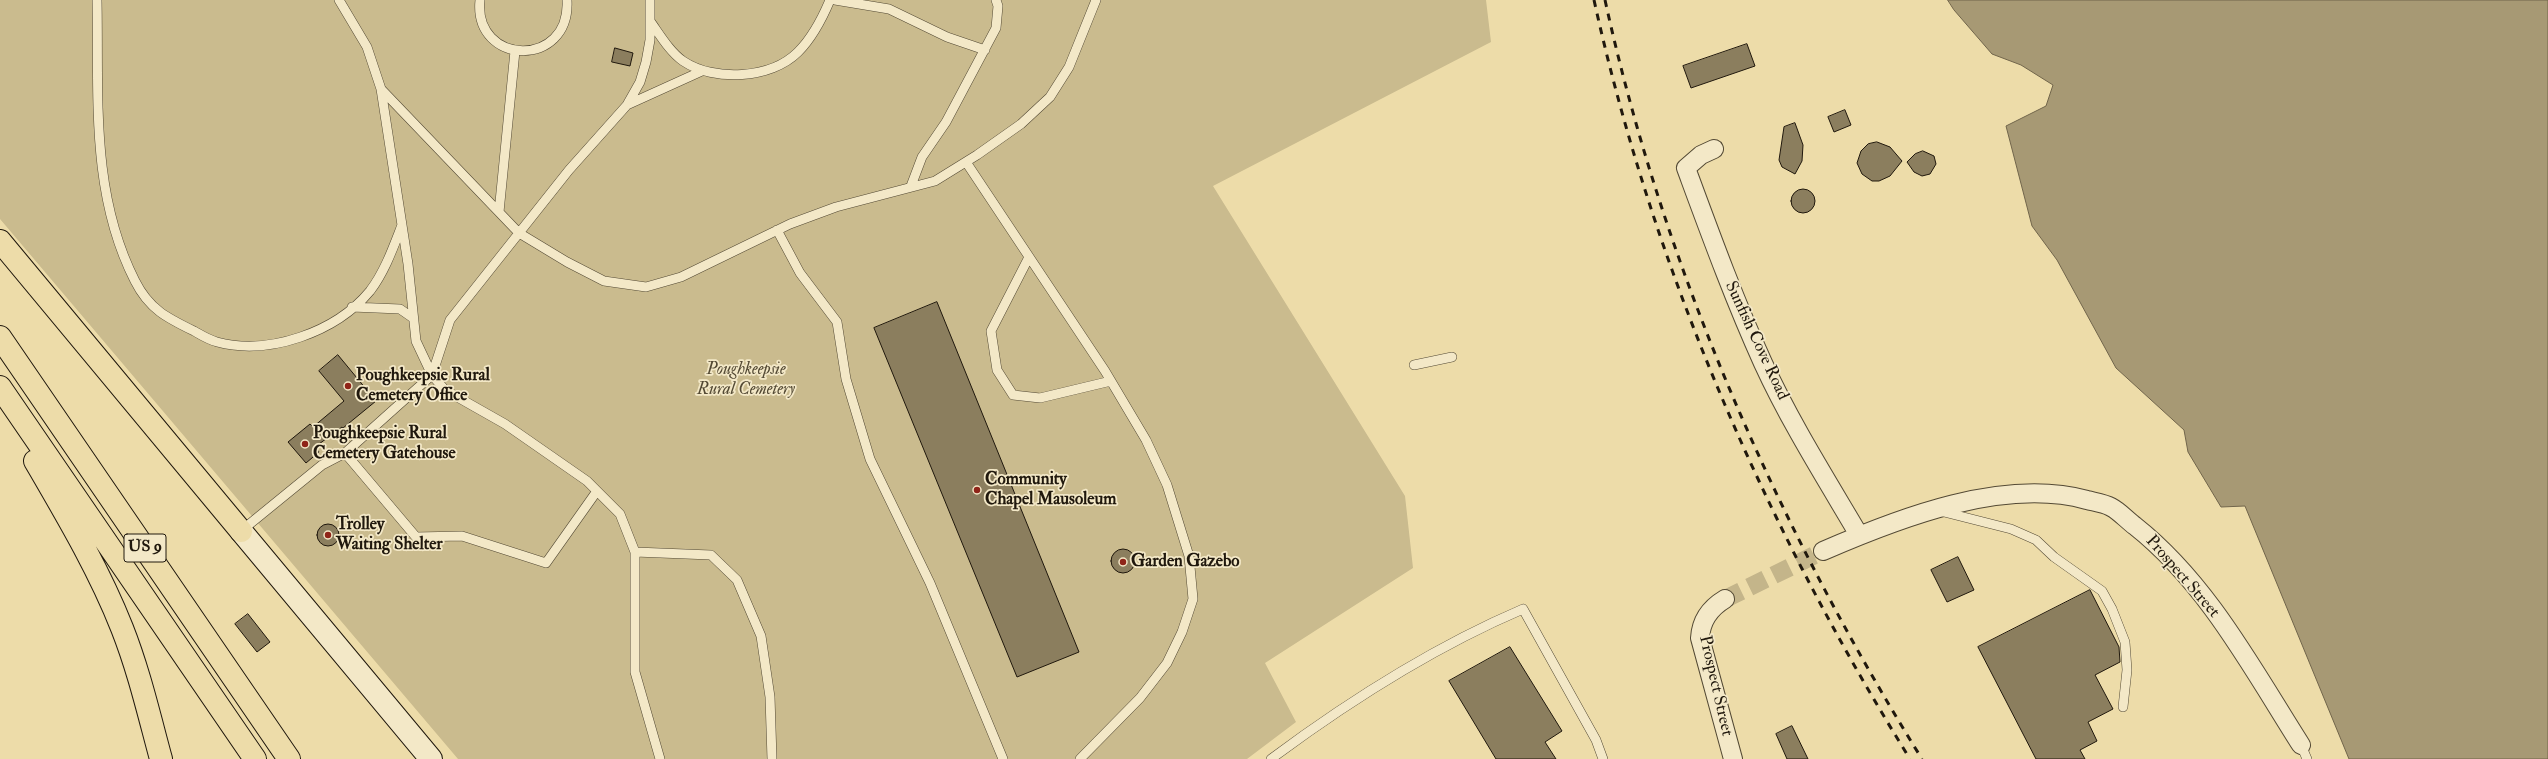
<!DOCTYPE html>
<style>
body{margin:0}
canvas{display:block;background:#eddca9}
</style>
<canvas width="2548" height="759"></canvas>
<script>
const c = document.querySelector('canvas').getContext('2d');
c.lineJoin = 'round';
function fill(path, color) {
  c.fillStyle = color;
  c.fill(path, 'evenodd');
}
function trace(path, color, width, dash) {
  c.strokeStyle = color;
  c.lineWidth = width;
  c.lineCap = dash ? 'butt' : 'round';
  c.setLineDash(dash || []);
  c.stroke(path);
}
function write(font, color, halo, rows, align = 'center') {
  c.font = font + ' "IM FELL Double Pica",serif';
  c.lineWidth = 3.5;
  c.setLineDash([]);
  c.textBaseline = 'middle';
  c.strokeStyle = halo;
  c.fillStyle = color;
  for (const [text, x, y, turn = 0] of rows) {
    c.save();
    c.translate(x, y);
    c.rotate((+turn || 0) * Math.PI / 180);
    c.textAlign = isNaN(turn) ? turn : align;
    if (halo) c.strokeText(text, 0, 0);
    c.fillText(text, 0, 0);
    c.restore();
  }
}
const green = new Path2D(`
 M0 0H1486L1491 42 1213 186 1405 496 1413 568 1265 663 1296 722 1247 759H458L0 219Z`);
const water = new Path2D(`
 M1948 0H2548V759H2349L2245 506 2221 507 2188 452 2184 430 2116 368 2057 260 2032 226 2006 126 2046 106 2053 85 2021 65 1992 54 1954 10Z`);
const building = new Path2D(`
 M1747 44 1755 66 1691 88 1683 66Z
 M615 48 633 53 630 66 612 62Z
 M1845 110 1851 125 1834 132 1828 117Z
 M1795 123 1803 145 1802 161 1795 174 1782 167 1779 160 1784 127Z
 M1877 142 1890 147 1902 161 1890 176 1879 181H1872L1862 174 1857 163 1861 151 1868 144Z
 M1923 151 1934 156 1936 164 1930 174 1922 176 1914 172 1907 162 1915 154Z
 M1791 201a12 12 0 1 1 24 0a12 12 0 1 1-24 0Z
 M937 302 1079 652 1017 677 874 328Z
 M338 355 376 401 343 428 342 427 315 447 319 452 306 463 288 442 310 424 313 427 344 401 319 371Z
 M317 535a11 11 0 1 1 22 0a11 11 0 1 1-22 0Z
 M1111 561a12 12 0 1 1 24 0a12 12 0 1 1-24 0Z
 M1958 557 1974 590 1947 602 1931 570Z
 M2090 590 2119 647 2120 662 2095 675 2113 709 2088 722 2097 741 2080 750 2085 759H2036L1978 647Z
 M248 614 270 642 257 652 235 624Z
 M1510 647 1562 731 1545 742 1556 759H1496L1449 681Z
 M1792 726 1808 759H1787L1776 734Z`);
const streetTunnel = new Path2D(`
 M1725 599 1823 551`);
const lane = new Path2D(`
 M97 0C99 96 90 193 135 281 149 309 167 318 194 331 201 335 209 340 217 342 269 356 336 332 370 291 385 271 393 248 402 225
 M339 0 367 47 381 89 408 264 416 341 432 375
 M480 0C473 66 571 69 567 0
 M835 0 889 9 947 37 985 50
 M650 21C660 35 670 52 683 61 714 82 771 79 798 52 813 37 822 19 830 0
 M381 89 519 233 567 262 604 281 646 287 681 277 790 224 836 207 935 181 977 155 1021 124 1050 97 1069 67 1096 0
 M627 105 702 71
 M966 162 1105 371 1146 440 1167 485 1189 556 1193 599 1182 632 1167 663 1140 698 1080 759
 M911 186 922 157 946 122 996 28 998 6 996 0
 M499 212 515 51
 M777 230 800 273 837 322 846 379 870 459 930 583 1003 759
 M1029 257 991 331 997 370 1013 395 1040 398 1111 381
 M352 307 400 309 413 318
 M1414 365 1452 357
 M432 375 450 320 569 170 627 105 640 82 646 62 650 40V0
 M345 453 416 537 462 536 546 563 597 491
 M1940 511 2011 529 2036 540 2054 557 2102 591 2112 609 2125 642 2127 670 2123 707
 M241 531 322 465 345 453 432 375 445 390 505 424 587 481 620 514 635 552V672L660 759
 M635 552 711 555 737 580 761 636 770 697 772 759
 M2301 745 2307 759
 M1271 759C1349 701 1434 647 1523 609L1596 740 1603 759`);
const street = new Path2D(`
 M1714 149 1701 155 1686 168C1710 233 1734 299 1763 363 1790 422 1826 479 1859 535
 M1823 551C1899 518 2004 477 2087 500 2095 502 2104 503 2111 507 2119 511 2127 520 2135 526 2207 583 2252 668 2301 745
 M1725 599C1710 608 1701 620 1700 638L1733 759`);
const secondary = new Path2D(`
 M241 531 431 759`);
const highway = new Path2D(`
 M0 241 241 531
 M0 337 289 759
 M0 387 255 759
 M35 461C67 516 99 570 122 628 139 671 149 715 161 759`);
const rail = new Path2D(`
 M1594 0C1653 268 1765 526 1910 759
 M1605 0C1664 269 1777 526 1922 759`);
const markers = [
 [348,386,4,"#8f2418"],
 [305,444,4,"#8f2418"],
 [977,490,4,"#8f2418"],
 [328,535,4,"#8f2418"],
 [1123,562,4,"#8f2418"]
];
const shields = [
 [145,548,42]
];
const shieldNames = [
 ["US 9",145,548]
];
const streetNames = [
 ["Sunfish Cove Road",1756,341,65],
 ["Prospect Street",2182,577,49],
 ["Prospect Street",1715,686,77]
];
const parkNames = [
 ["Poughkeepsie",746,370],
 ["Rural Cemetery",746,390]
];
const poiNames = [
 ["Poughkeepsie Rural",356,376],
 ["Cemetery Office",356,396],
 ["Poughkeepsie Rural",313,434],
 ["Cemetery Gatehouse",313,454],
 ["Community",985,480],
 ["Chapel Mausoleum",985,500],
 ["Trolley",336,525],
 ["Waiting Shelter",336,545],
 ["Garden Gazebo",1131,562]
];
fill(green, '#cabb8e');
fill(water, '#a79974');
trace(water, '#71654b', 1);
fill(building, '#8b7e5e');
trace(building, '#20180d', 1);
trace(streetTunnel, '#c4b58a', 18, [18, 9]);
trace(lane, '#534934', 10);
trace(street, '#534934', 20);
trace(secondary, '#20180d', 24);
trace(highway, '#20180d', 24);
trace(lane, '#f3e8c7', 9);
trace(street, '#f3e8c7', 18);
trace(secondary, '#f3e8c7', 22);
trace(highway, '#eddca9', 22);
trace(rail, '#20180d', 3, [7, 7]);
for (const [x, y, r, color] of markers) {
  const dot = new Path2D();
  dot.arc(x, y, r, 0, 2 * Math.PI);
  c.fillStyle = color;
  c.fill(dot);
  trace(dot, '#f3e8c7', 1.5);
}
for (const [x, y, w] of shields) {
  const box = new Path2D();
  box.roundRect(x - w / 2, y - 14, w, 28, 3);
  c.fillStyle = '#f3e8c7';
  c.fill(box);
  trace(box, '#20180d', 1);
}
write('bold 16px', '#20180d', null, shieldNames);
write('17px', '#20180d', '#f3e8c7', streetNames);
write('italic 17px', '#534934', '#f3e8c7', parkNames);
write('bold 17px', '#20180d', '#f3e8c7', poiNames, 'left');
</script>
